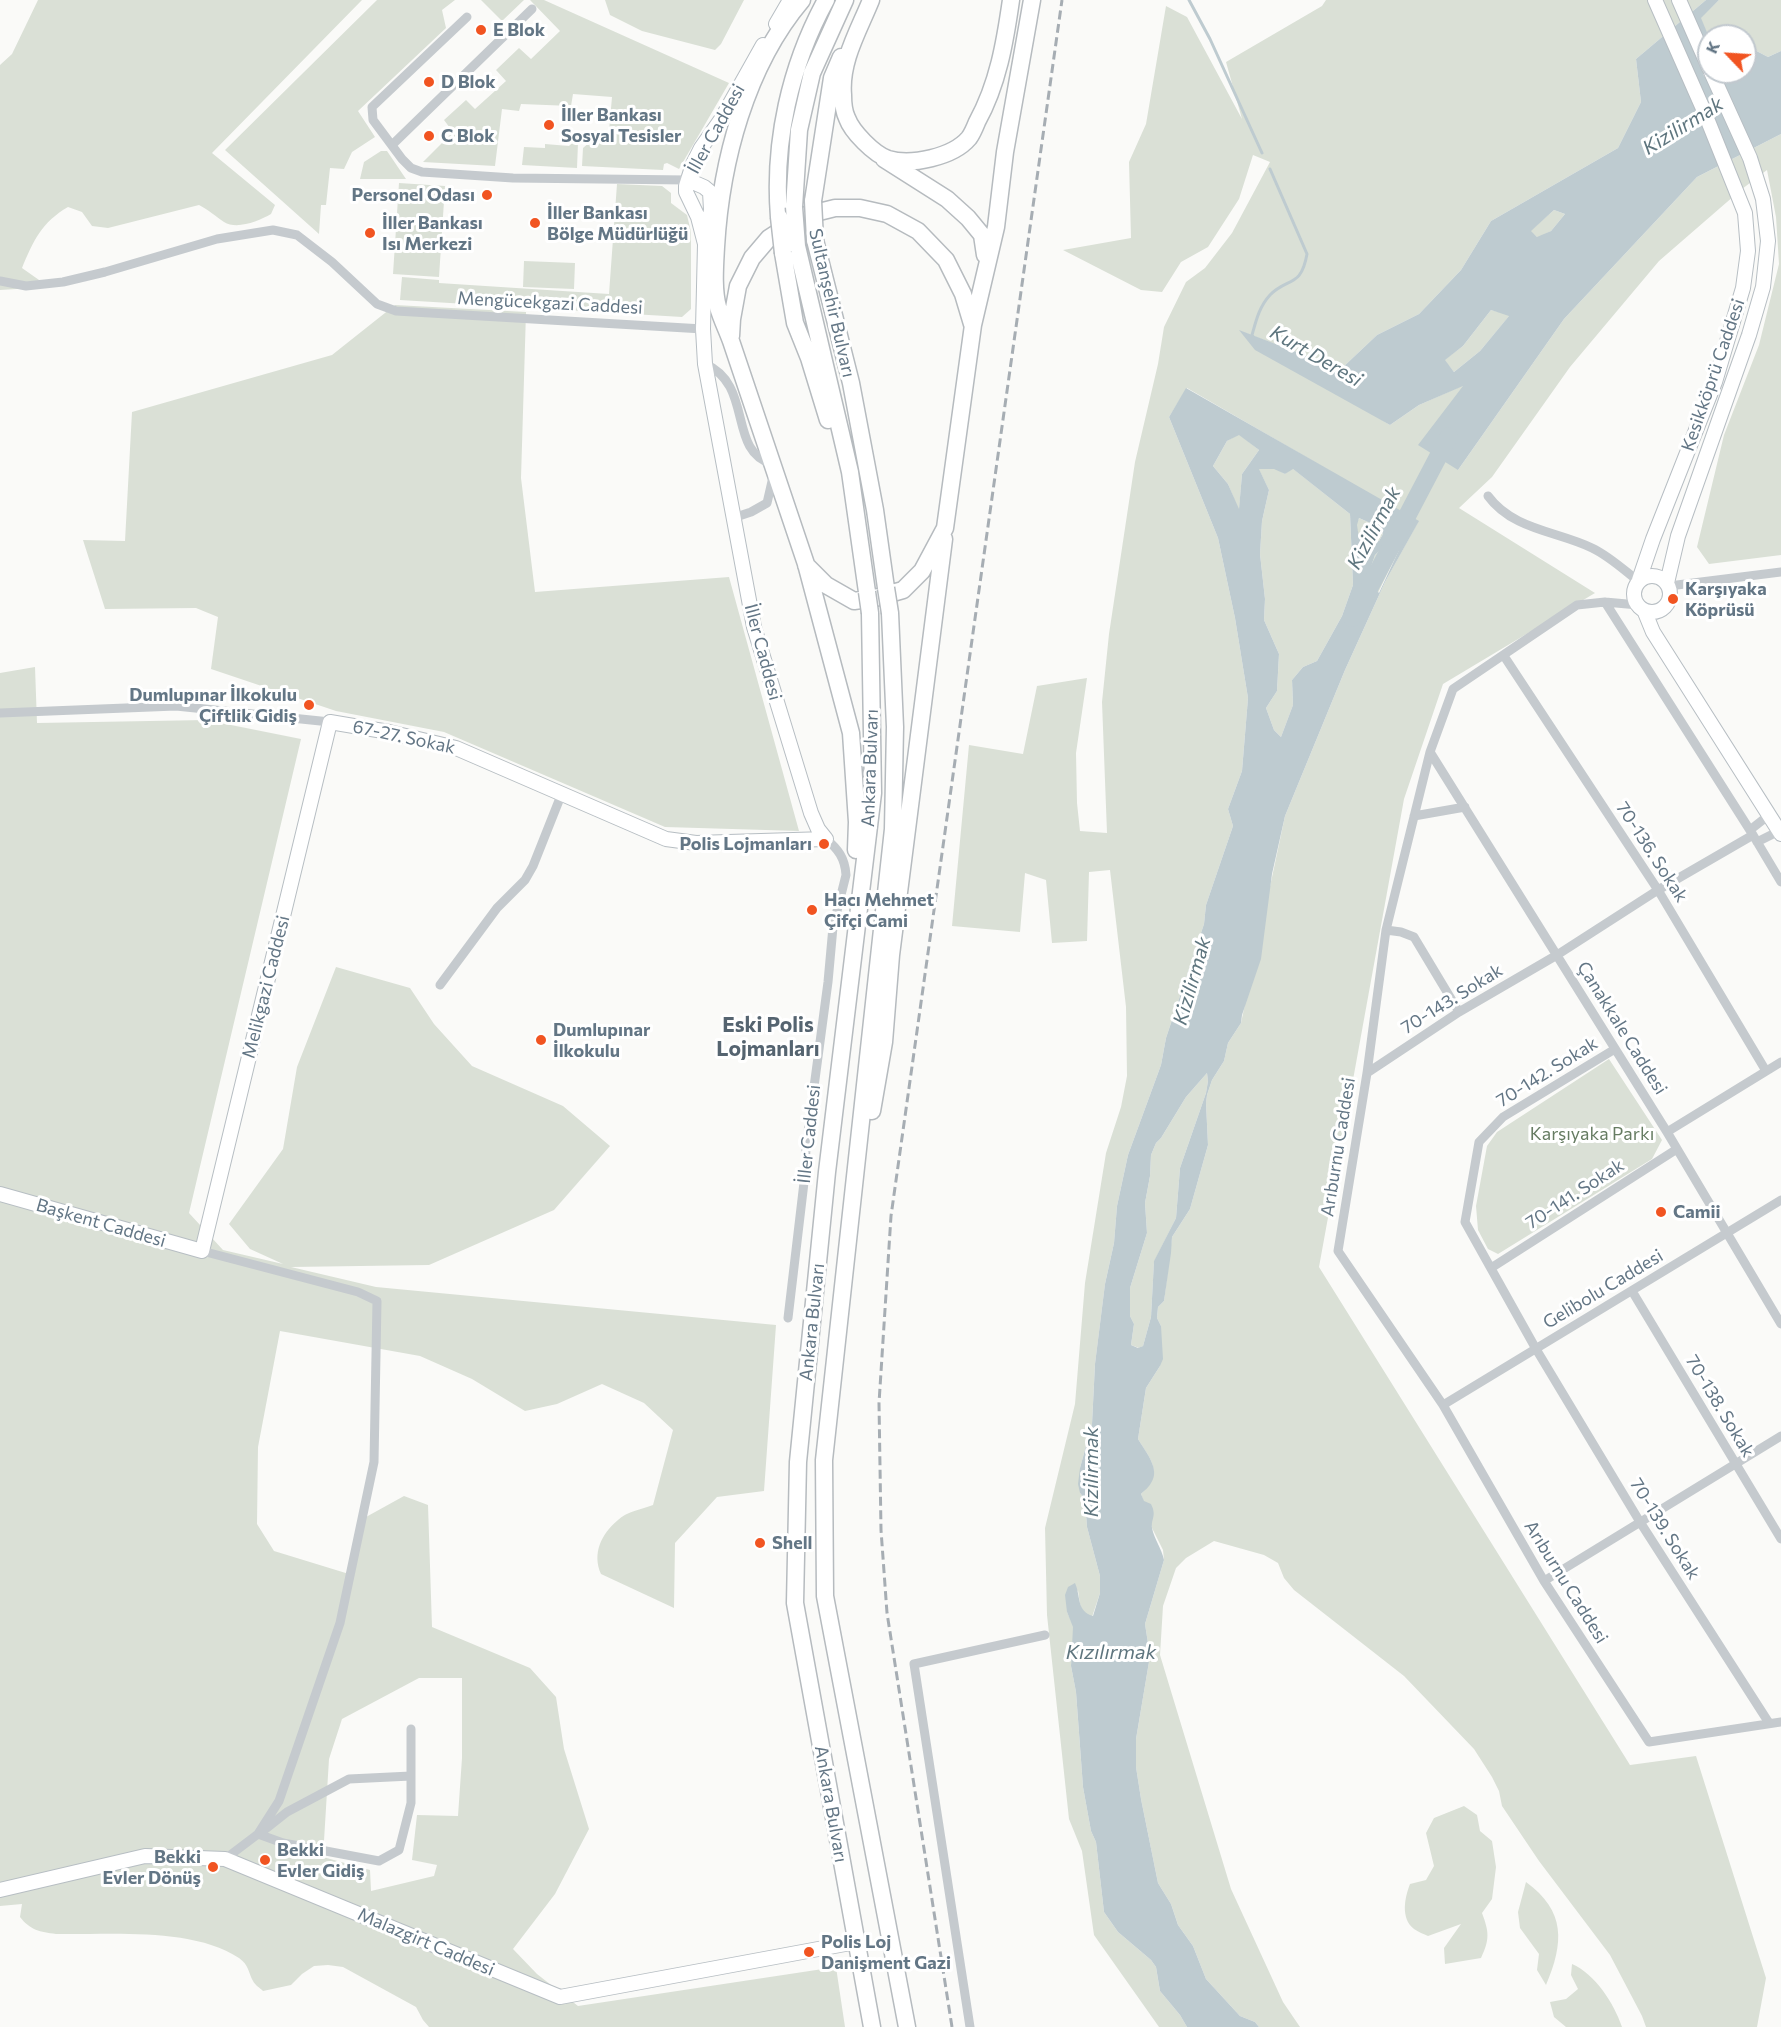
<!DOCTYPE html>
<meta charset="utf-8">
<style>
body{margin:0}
#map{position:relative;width:1781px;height:2027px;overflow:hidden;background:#fafaf8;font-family:Commissioner,sans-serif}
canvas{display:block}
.north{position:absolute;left:1697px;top:24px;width:60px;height:60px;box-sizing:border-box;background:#fff;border:2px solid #c1c8ce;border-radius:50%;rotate:295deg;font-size:16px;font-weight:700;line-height:24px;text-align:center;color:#637685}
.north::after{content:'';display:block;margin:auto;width:21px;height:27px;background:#f15421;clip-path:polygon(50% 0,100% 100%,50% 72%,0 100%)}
</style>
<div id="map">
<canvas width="1781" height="2027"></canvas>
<div class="north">K</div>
</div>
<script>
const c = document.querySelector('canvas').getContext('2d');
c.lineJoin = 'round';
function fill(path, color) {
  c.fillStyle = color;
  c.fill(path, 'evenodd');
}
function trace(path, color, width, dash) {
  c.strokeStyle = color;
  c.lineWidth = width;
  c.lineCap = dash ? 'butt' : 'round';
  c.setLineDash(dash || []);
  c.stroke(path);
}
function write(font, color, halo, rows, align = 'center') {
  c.font = font + ' Commissioner,sans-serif';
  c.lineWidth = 6;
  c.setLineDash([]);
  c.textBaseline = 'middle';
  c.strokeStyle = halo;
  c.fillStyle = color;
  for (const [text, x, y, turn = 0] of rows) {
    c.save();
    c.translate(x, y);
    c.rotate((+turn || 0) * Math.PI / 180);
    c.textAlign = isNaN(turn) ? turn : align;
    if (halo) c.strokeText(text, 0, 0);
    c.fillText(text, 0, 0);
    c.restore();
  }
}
const green = new Path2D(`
 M38 0H362L212 153 275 205 271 214C259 221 237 230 224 222 215 216 209 210 199 205L108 228 92 226 82 212 68 207C42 222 33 241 22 268L49 287 0 290V65L12 54Z
 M377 0H455L442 10 446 28 358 111 375 137 352 152 344 169 330 168 326 205H321L319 234 225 150Z
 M481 0H524L502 21Z
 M530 0H544L729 83 679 169 667 163 664 164 663 170 582 166 583 148 591 141 593 130 609 131 612 97 573 94 571 106 521 104 519 111 502 109 495 166 423 162 453 132 444 120 466 100 475 109 506 81 496 70 519 48 531 59 560 31Z
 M605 0H744L721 44 715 50 642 31 610 15Z
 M1326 0H1706L1636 59 1641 102 1618 148 1491 221 1461 270 1419 314 1377 335 1341 369 1240 331 1390 425 1419 405 1464 385 1458 470 1564 319 1697 177 1781 134V555L1709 564 1697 547 1724 435 1759 345 1779 264 1776 217 1767 170 1742 189 1659 261 1570 367 1492 477 1459 508 1595 593 1443 684 1404 799 1319 1267 1630 1765 1696 1756 1766 1978 1757 2027H1646L1642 2016 1610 1955 1539 1861 1502 1806 1499 1791 1492 1777 1474 1749 1404 1676 1294 1590 1284 1578 1278 1563 1264 1555 1214 1541 1186 1558 1176 1568 1163 1606 1160 1655 1231 1889 1283 2002 1300 2027H1259L1255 2022 1240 2016 1206 1979 1193 1946 1178 1925 1171 1904 1158 1883 1141 1799 1136 1767V1739L1150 1656 1145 1624 1164 1560 1163 1550 1152 1528 1141 1494C1163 1471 1152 1462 1138 1439L1146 1388 1160 1366 1161 1326 1157 1318 1158 1307 1164 1301 1172 1237 1190 1209 1208 1145 1206 1103 1207 1095 1212 1080 1224 1061 1228 1043 1241 1023 1285 816 1345 670 1385 582 1418 522 1187 388 1169 417 1218 538 1235 618 1248 698 1242 771 1228 809 1233 826 1206 905 1204 924 1166 1038 1161 1065 1128 1155 1117 1206 1114 1243 1105 1284 1095 1364 1092 1424 1080 1468V1493L1085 1499 1087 1527 1100 1576V1593L1092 1617C1079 1612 1080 1603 1078 1590L1067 1612 1074 1627 1071 1666 1076 1692 1083 1787 1091 1831 1096 1842 1104 1912 1118 1932 1151 1960 1156 1967 1160 1991 1180 2015 1187 2027H1159L1094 1935 1082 1851 1069 1819 1047 1615 1045 1528 1075 1404 1085 1283 1106 1153 1121 1107 1127 1076 1126 1007 1110 870 1089 872 1087 941 1052 943 1046 880 1025 873 1020 932 952 926 969 745 1023 754 1037 686 1087 678 1076 753 1077 803 1080 831 1107 833 1102 702 1109 634 1135 462 1158 364 1164 327 1186 282 1205 268 1232 233 1270 162 1253 155 1239 199 1208 247 1181 262 1162 292 1141 290 1063 250 1131 238 1129 162 1146 124 1166 6 1187 17 1242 119 1226 62 1322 6Z
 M1719 0H1781V51L1768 57 1745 45V36L1709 37 1700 18Z
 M572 143H578L577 168 522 165 524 147 545 148V144L569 146Z
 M381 151H387L406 179H360L364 162Z
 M399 183 445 186 439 277 393 274Z
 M617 184 662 186 671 193V203L687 215 691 232V309L682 317 400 300 402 277 439 280V283L609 294Z
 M1554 210 1565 214 1551 231 1538 238 1530 231Z
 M524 261 575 263 574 289 523 287Z
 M395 305 526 312 521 478 535 592 729 577 799 831 665 827 444 732 336 711 211 669 218 617 196 608 105 609 83 540 125 541 132 412 332 355Z
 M1491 310 1510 315 1480 351 1454 372 1444 360 1463 346Z
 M1239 434 1259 450 1242 474 1239 511 1228 484 1213 466 1227 441Z
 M1258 468H1274L1285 474 1292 468 1350 514 1353 585 1342 616 1317 661 1303 667 1292 680 1293 705 1281 737 1274 730 1266 708 1277 691 1279 654 1264 620 1265 599 1260 554 1262 521 1269 490Z
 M1359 518 1377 526 1383 534 1379 541 1365 543 1359 538 1356 525Z
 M1388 541 1399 550 1378 593 1375 590 1374 599 1360 597 1375 555Z
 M35 667 37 723 206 720 301 739 189 1213 223 1250 283 1264 250 1249 229 1224 283 1149 297 1067 336 967 410 988 434 1024 472 1066 563 1106 610 1146 554 1210 429 1265 291 1267 376 1287 776 1325 764 1491 717 1497 675 1543 674 1608 601 1574C592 1554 601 1534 618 1520 626 1512 642 1509 653 1505L673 1430 644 1403 602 1384 557 1404 525 1411 472 1379 420 1356 280 1331 258 1447 257 1524 274 1551 349 1574 366 1517 404 1496 428 1505 432 1627 530 1668 556 1697 564 1749 589 1829 555 1894 513 1949 537 1974 578 2006 836 1967 845 2027H429L423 2020 416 2007 343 1967 328 1965 314 1966 302 1974 291 1985 263 1991C260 1988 255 1985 253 1981 248 1972 249 1965 239 1958 192 1927 111 1935 56 1934 40 1932 30 1930 20 1917L22 1904 0 1906V673ZM419 1678H462V1758L458 1816 417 1815 412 1860 437 1865 434 1876 371 1891 370 1870 323 1857 329 1759 342 1719Z
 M1609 1059 1662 1140 1652 1159 1498 1254 1488 1249 1478 1230 1476 1206 1487 1146 1497 1132Z
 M1207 1073 1208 1081 1206 1093 1180 1168 1176 1218 1154 1262 1151 1317 1143 1346 1139 1348 1131 1345 1134 1324 1130 1316V1288L1147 1233 1145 1203 1150 1176 1151 1155 1156 1143 1161 1138 1186 1097Z
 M1464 1806 1477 1815 1480 1831 1492 1841 1496 1867 1492 1899 1482 1913C1489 1932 1490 1939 1481 1958L1445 1964 1444 1948 1461 1924 1428 1936C1424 1934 1418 1932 1414 1929 1400 1918 1405 1897 1410 1884L1426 1880 1434 1866 1426 1833 1434 1818Z
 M1526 1882C1566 1911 1564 1943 1546 1985L1537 1970 1539 1954 1520 1928 1518 1912Z
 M1572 1964C1595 1974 1614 2003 1622 2027H1566L1554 2017 1550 2002 1566 1999 1578 1989 1571 1975Z`);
const water = new Path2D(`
 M1706 0H1719L1701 18 1709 37V70L1703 74 1711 87 1735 72H1745V45L1768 57 1781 51V134L1697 177 1564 319 1458 470 1418 445 1463 386 1419 405 1390 425 1255 350 1239 330 1341 369 1377 335 1419 314 1461 270 1491 221 1618 148 1641 102 1636 59ZM1554 210 1565 214 1551 231 1537 237 1531 231ZM1491 310 1509 316 1480 351 1454 372 1445 360 1463 346Z
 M1186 388 1419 521 1385 582 1345 670 1285 816 1272 874 1261 959 1242 1015 1241 1023 1228 1043 1224 1061 1212 1080 1207 1095 1206 1103 1208 1145 1190 1209 1172 1237 1171 1253 1164 1301 1158 1307 1157 1318 1161 1326 1163 1359 1160 1366 1146 1388 1138 1439C1145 1451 1161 1469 1151 1483 1149 1487 1144 1491 1141 1494L1144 1501 1151 1504C1157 1516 1151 1518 1152 1528 1154 1539 1162 1549 1164 1560L1145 1624 1150 1656 1136 1739V1767L1141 1799 1158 1883 1171 1904 1178 1925 1193 1946 1206 1979 1240 2016 1255 2022 1259 2027H1187L1180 2015 1160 1991 1156 1967 1151 1960 1118 1932 1104 1912 1096 1842 1091 1831 1083 1787 1076 1692 1071 1666 1073 1627 1067 1612 1065 1595 1068 1587 1075 1583C1081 1596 1076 1611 1093 1616L1100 1593V1576L1087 1527 1085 1499 1080 1493 1078 1484 1080 1468 1092 1424 1095 1364 1105 1284 1114 1243 1117 1206 1128 1155 1161 1065 1166 1038 1204 924 1206 905 1233 826 1228 809 1242 771 1248 698 1235 618 1218 538 1169 417ZM1239 435 1259 450 1242 474 1239 509 1228 484 1213 466 1227 441ZM1274 469 1285 474 1293 469 1350 514 1353 585 1342 616 1317 661 1303 667 1292 680 1293 705 1281 737 1274 730 1266 708 1277 691 1279 654 1264 620 1265 599 1260 554 1262 521 1269 490 1259 469ZM1359 518 1377 526 1383 534 1379 541 1366 543 1359 538 1357 525ZM1388 542 1399 550 1379 593 1375 589 1373 599 1361 597 1375 555ZM1207 1073 1208 1081 1206 1093 1180 1168 1176 1218 1154 1261 1151 1317 1143 1346 1138 1348 1131 1345 1134 1324 1130 1316V1288L1147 1233 1145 1203 1150 1176 1151 1155 1156 1143 1161 1138 1186 1097Z`);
const stream = new Path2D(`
 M1189 0 1210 39 1262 153
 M1254 338 1252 335C1256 321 1259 307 1270 295 1288 277 1301 288 1307 254L1270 169`);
const river = new Path2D(`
 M1352 618 1363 600 1449 436`);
const street = new Path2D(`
 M467 17 372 107 373 120 402 159 411 168 422 172 513 178 688 180
 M392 145 532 9
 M0 281 26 286 63 282 105 272 217 239 273 230 297 235 332 262 377 304 396 311 703 329
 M705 364C754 385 727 451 772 464
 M1488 496C1513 530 1557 531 1592 548 1609 556 1624 570 1638 581
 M733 518 751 512 767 503 773 477
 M1669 586 1781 572
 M1605 602 1753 835 1781 882
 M1638 605 1605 602 1577 605 1453 689 1430 752 1386 930 1367 1073 1338 1251 1443 1405 1544 1581 1649 1742 1781 1722
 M1504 656 1658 890 1766 1071
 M0 713 176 706 330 722
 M1430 752 1667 1132 1781 1324
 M1414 816 1465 807
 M1750 830 1769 815
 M1757 842 1779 831
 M1386 930 1401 932 1414 937 1459 1012
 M440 985 497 908 525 880 533 866 562 793
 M1615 1049 1503 1117 1479 1142 1465 1222 1536 1349 1640 1522 1769 1723
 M1367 1073 1459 1012 1557 955 1658 890 1753 835
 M1667 1132 1781 1062
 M202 1251 358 1292 377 1301 374 1462 340 1623 279 1801 258 1834 225 1859
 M1491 1268 1677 1149
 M1632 1291 1781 1539
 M788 1318 805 1174 806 1147 828 982 833 927 846 875C845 858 838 849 826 839
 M1443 1405 1781 1200
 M1544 1581 1781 1436
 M263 1831 287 1812 349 1779 411 1776
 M258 1834 283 1843 379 1861 399 1850 411 1803V1729
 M970 2027 914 1664 1045 1635`);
const secondary = new Path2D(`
 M1679 0 1709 68
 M776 24 790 0
 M763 45 722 118 701 148 693 164 686 186V192L698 217 705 244 703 329 705 364 754 627 811 813 818 829 826 839
 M688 180 704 187 710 192 711 210 706 239
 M1634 594a18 18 0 1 1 36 0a18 18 0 1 1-36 0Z
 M1639 580 1653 539 1715 382 1743 288 1748 251 1745 213 1704 111 1655 0
 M1667 583 1678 536 1749 335 1763 287 1768 241 1763 199 1750 158 1711 72
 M1644 610 1653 632 1781 834
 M0 1194 202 1251 330 722 389 732 456 748 666 839 696 843 826 839
 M0 1890 145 1856 225 1859 560 1997 856 1942`);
const highway = new Path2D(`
 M802 0C746 66 721 162 716 247 715 266 713 289 718 307 721 318 727 330 731 341L806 564 851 733 857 822 856 850
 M871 0C859 30 840 61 843 95 843 102 844 112 847 118 852 132 874 154 888 159 911 166 953 157 969 138 972 134 975 127 977 122 998 84 1005 42 1011 0
 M884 159 947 199 968 218 982 235 985 255
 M813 201 832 78 841 57
 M794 207 799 130 812 73 845 0
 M779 217C773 142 790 66 826 0
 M815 240 851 383 875 510 886 588
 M797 246 850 472 867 592
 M783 253 795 323 809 358 828 420
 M731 336 732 319 738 286 752 258 769 238 803 216 835 208H860L887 214 918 231 946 260 963 294 972 324
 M806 565 826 585 854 601 875 598 903 590 922 571 945 528 973 325 996 227 1005 152 1032 0
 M870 613 873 793 827 1172 798 1462 795 1603 872 2027
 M890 613 895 727 893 829 824 1460 825 1596 907 2027
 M872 1111 884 1042 891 955 944 539`);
const rail = new Path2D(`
 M952 2027 887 1613 881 1530 879 1403 891 1216 1062 0`);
const highwayBridge = new Path2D(`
 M813 201 815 240
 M794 207 797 246
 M779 217 783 253
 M886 588 890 613
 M867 592 870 613`);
const markers = [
 [481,30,6,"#f15421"],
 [429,82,6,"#f15421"],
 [549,125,6,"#f15421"],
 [429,136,6,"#f15421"],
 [487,195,6,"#f15421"],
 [535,223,6,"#f15421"],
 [370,233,6,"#f15421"],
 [1673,599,6,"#f15421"],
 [309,705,6,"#f15421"],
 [824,844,6,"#f15421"],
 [812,910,6,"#f15421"],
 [541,1040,6,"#f15421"],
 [1661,1212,6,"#f15421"],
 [760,1543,6,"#f15421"],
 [265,1860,6,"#f15421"],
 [213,1867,6,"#f15421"],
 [809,1952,6,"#f15421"]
];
const poiNames = [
 ["E Blok",493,30],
 ["D Blok",441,82],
 ["İller Bankası",561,115],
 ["Sosyal Tesisler",561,136],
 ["C Blok",441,136],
 ["Personel Odası",475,195,"right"],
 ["İller Bankası",547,213],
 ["Bölge Müdürlüğü",547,234],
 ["İller Bankası",382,223],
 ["Isı Merkezi",382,244],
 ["Karşıyaka",1685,589],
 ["Köprüsü",1685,610],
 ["Dumlupınar İlkokulu",297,695,"right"],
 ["Çiftlik Gidiş",297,716,"right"],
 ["Polis Lojmanları",812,844,"right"],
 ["Hacı Mehmet",824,900],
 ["Çifçi Cami",824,921],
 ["Dumlupınar",553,1030],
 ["İlkokulu",553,1051],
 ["Camii",1673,1212],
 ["Shell",772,1543],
 ["Bekki",277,1850],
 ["Evler Gidiş",277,1871],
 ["Bekki",201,1857,"right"],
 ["Evler Dönüş",201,1878,"right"],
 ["Polis Loj",821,1942],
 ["Danişment Gazi",821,1963]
];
const streetNames = [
 ["İller Caddesi",716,129,-61],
 ["Mengücekgazi Caddesi",550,303,3],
 ["Sultanşehir Bulvarı",832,303,77],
 ["Kesikköprü Caddesi",1713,375,-71],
 ["İller Caddesi",763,652,75],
 ["67-27. Sokak",404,737,12],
 ["Ankara Bulvarı",870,768,-88],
 ["70-136. Sokak",1652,852,57],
 ["Melikgazi Caddesi",266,987,-76],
 ["70-143. Sokak",1452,999,-32],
 ["Çanakkale Caddesi",1622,1028,58],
 ["70-142. Sokak",1547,1072,-32],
 ["İller Caddesi",809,1134,-84],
 ["Arıburnu Caddesi",1338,1147,-81],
 ["70-141. Sokak",1575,1194,-33],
 ["Başkent Caddesi",101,1223,16],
 ["Gelibolu Caddesi",1603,1289,-31],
 ["Ankara Bulvarı",812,1322,-84],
 ["70-138. Sokak",1720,1406,59],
 ["70-139. Sokak",1665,1529,58],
 ["Arıburnu Caddesi",1566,1582,58],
 ["Ankara Bulvarı",831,1804,80],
 ["Malazgirt Caddesi",426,1942,23]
];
const parkNames = [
 ["Karşıyaka Parkı",1592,1134]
];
const waterNames = [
 ["Kizilirmak",1683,126,-32],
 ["Kurt Deresi",1316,356,30],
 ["Kizilirmak",1374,528,-62],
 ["Kizilirmak",1192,981,-74],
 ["Kizilirmak",1091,1472,-90],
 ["Kızılırmak",1111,1652]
];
const quarterNames = [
 ["Eski Polis",768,1025],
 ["Lojmanları",768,1049]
];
fill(green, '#dae0d6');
fill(water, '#becbd0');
trace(stream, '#becbd0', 3);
trace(river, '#becbd0', 18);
trace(secondary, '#b7bec3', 16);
trace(highway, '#b6bbbf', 19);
trace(street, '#c5cace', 9);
trace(secondary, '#fff', 14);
trace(highway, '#fff', 16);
trace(rail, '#a6adb3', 3, [9, 4.5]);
trace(highwayBridge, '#b6bbbf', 19, []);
trace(highwayBridge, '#fff', 16);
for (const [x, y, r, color] of markers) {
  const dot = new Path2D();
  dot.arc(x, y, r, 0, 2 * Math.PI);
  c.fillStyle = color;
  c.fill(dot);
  trace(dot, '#fff', 2);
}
write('bold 18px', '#637685', '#fff', poiNames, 'left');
write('18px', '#637685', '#fff', streetNames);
write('18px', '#667c62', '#fff', parkNames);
write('italic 20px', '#5e757e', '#fff', waterNames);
write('bold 21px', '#556470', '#fff', quarterNames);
</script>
